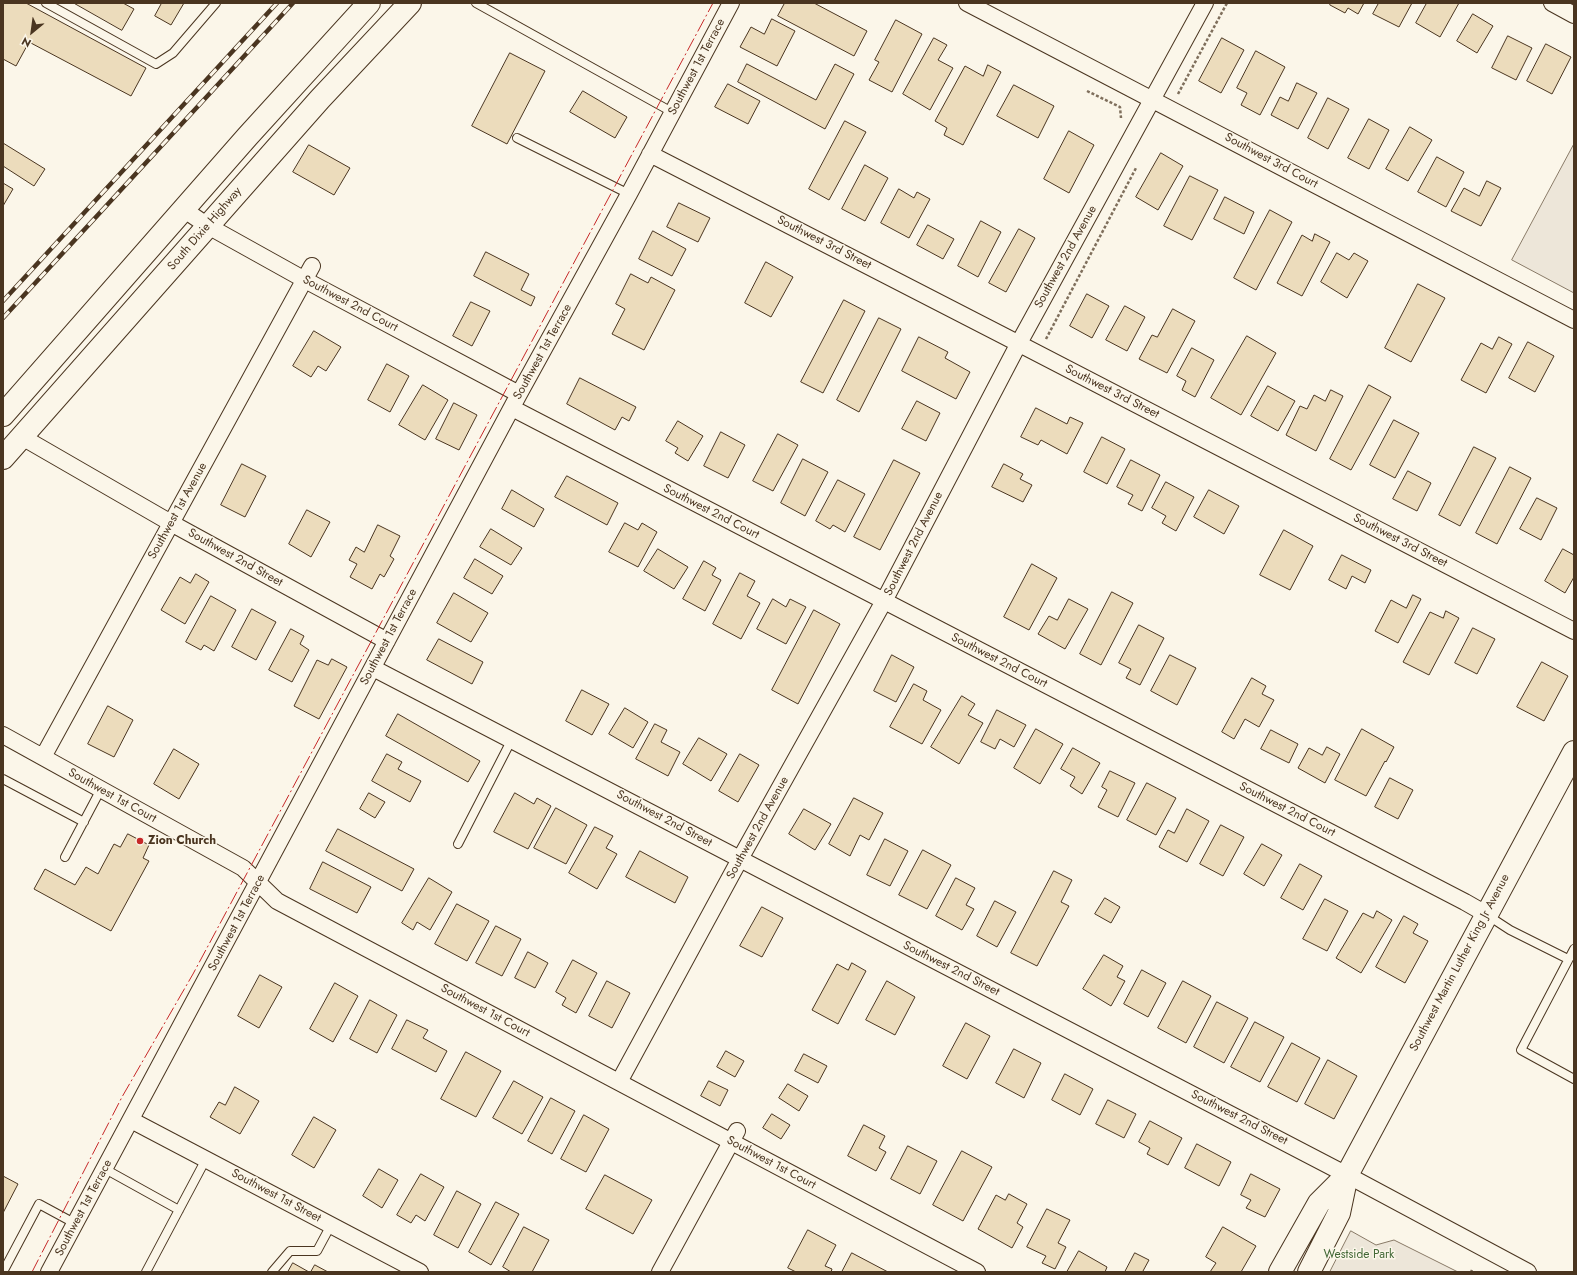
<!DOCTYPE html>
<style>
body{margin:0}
#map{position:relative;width:1577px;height:1275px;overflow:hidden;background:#fbf6e9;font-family:Jost,sans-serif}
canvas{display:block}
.frame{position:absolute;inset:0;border:4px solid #4a3520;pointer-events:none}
.north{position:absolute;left:12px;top:12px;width:40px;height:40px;-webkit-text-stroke:3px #fbf6e9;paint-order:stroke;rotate:209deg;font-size:11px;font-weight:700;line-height:16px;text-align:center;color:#4a3520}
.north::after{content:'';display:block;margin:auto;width:14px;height:18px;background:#4a3520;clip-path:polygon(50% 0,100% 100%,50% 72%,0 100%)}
</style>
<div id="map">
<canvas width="1577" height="1275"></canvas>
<div class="frame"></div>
<div class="north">N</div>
</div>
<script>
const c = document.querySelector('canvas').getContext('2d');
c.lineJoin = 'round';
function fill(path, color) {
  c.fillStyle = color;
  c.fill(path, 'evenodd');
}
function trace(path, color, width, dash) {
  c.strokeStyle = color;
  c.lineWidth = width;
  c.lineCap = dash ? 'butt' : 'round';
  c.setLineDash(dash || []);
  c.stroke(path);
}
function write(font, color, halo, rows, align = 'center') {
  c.font = font + ' Jost,sans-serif';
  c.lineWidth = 3;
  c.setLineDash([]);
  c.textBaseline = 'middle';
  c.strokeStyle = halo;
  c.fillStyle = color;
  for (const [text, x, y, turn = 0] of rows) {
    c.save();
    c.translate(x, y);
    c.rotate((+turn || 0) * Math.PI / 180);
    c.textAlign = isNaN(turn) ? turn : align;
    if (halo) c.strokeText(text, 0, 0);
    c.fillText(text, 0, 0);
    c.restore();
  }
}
const green = new Path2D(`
 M1574 144V293L1512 260Z
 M1351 1231 1376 1245 1394 1240 1458 1272H1330Z`);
const building = new Path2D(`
 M3 3H26L146 68 131 96 29 42 16 66 3 59Z
 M74 3H123L134 9 122 30Z
 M162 3H184L171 25 155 16Z
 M785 3H814L867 31 854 56 778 16Z
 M1331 3H1364L1358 14 1348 8 1345 13 1330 5Z
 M1379 3H1412L1399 27 1373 14Z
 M1427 3H1459L1440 37 1416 23Z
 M1473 14 1493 26 1477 53 1457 41Z
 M772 19 795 31 777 66 740 47 751 27 764 34Z
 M896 20 922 34 892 92 869 80 879 62 875 60Z
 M1508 36 1532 48 1516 80 1492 68Z
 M934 38 947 45 938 60 953 68 930 110 903 94Z
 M1222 38 1244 50 1221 93 1199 81Z
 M1546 44 1571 57 1552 94 1527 81Z
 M1256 51 1285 67 1260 115 1241 105 1247 93 1237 88Z
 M510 53 545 71 507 144 472 126Z
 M747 64 816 100 835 64 854 74 825 129 738 82Z
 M988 65 1001 72 963 145 944 135 947 128 935 121 965 66 983 76Z
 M1297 83 1317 93 1298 129 1271 115 1280 97 1288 101Z
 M728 84 760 101 748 124 715 107Z
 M1014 85 1054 106 1038 138 997 116Z
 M583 91 627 117 615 138 570 112Z
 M1328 98 1349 109 1328 149 1308 138Z
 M1369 119 1389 130 1369 169 1348 158Z
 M845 121 866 132 829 200 809 189Z
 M1410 127 1432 140 1408 181 1386 169Z
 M1069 131 1094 145 1069 193 1044 179Z
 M3 143 45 169 34 186 3 166Z
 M309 145 350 168 334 195 293 172Z
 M1161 153 1183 166 1158 210 1136 197Z
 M1437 157 1464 172 1446 207 1418 192Z
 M865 165 888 178 865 221 842 209Z
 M1190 176 1218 190 1192 240 1164 226Z
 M1487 181 1501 188 1481 226 1451 211 1464 188 1479 196Z
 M3 183 13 189 3 206Z
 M899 189 914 198 917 192 930 199 909 238 881 223Z
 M1225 197 1254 212 1244 234 1214 219Z
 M679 203 710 218 698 242 667 227Z
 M1270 210 1292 222 1256 290 1234 278Z
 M981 221 1001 232 978 277 958 266Z
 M928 225 954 239 943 259 917 245Z
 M1019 229 1035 238 1006 292 989 283Z
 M653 231 686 249 672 276 639 259Z
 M1315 234 1330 242 1302 296 1277 283 1302 235 1312 241Z
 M486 252 529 274 521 290 535 297 531 306 474 276Z
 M1337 253 1349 260 1354 253 1368 261 1347 298 1321 282Z
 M766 262 793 277 771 317 745 303Z
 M631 274 648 283 651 277 675 290 644 350 612 334 625 309 616 304Z
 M1418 284 1445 298 1411 362 1385 348Z
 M1087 294 1109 306 1092 338 1070 326Z
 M844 300 865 311 823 393 801 382Z
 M471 302 490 311 472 346 453 336Z
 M1125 306 1145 317 1127 351 1106 340Z
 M1173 309 1195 321 1167 373 1139 359 1152 335 1157 337Z
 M879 318 901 329 859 412 837 400Z
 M314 331 341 347 326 371 318 366 311 377 293 366Z
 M1247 336 1276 353 1241 415 1211 398Z
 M919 337 948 352 945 358 970 372 956 399 902 371Z
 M1499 337 1512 344 1486 393 1461 380 1481 343 1492 349Z
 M1528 342 1554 356 1535 392 1509 378Z
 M1192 348 1214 360 1195 397 1182 390 1186 381 1177 376Z
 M387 364 409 376 390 412 368 400Z
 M580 378 636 407 629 421 622 417 615 430 567 404Z
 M423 385 448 400 425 440 399 425Z
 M1369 385 1391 397 1351 470 1330 459Z
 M1268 386 1295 401 1278 431 1251 416Z
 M1331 390 1343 396 1316 451 1286 435 1300 406 1307 409 1314 395 1325 401Z
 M917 401 940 413 926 441 902 429Z
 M454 403 477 415 459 450 436 439Z
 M1036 408 1067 424 1070 417 1083 423 1067 454 1041 440 1038 445 1021 437Z
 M1394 420 1419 433 1395 478 1370 465Z
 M678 421 703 436 688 461 675 453 678 448 666 441Z
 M721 432 745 445 728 478 704 466Z
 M778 434 798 445 773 491 753 481Z
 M1102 437 1125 449 1107 484 1084 472Z
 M1474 447 1496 458 1460 526 1439 515Z
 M803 459 828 472 805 516 781 503Z
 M894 460 920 473 880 550 854 537Z
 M1131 460 1160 475 1142 511 1128 504 1133 495 1117 487Z
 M242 464 266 476 245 517 221 505Z
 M1004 464 1023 474 1020 479 1032 485 1023 502 992 487Z
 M1510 467 1531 478 1497 544 1476 533Z
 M1408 471 1431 483 1417 511 1393 499Z
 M567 476 618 503 607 525 555 497Z
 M838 480 865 494 845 532 833 525 830 529 816 521Z
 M1166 482 1194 497 1176 531 1162 523 1166 516 1152 508Z
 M512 490 544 509 534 527 502 509Z
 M1209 490 1239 506 1224 534 1194 517Z
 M1537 498 1557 508 1541 540 1520 529Z
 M307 510 330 522 311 557 289 544Z
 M625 523 638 530 642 523 657 532 638 567 609 552Z
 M378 525 400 536 390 556 394 559 384 577 380 574 372 589 350 577 357 564 349 560 356 547 364 552Z
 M491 529 522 548 511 565 480 547Z
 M1284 530 1313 546 1290 590 1260 575Z
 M658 549 688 567 674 589 644 571Z
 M1563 549 1574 555V577L1565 593 1545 581Z
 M1342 555 1371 570 1365 583 1352 576 1346 589 1329 580Z
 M475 559 503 576 492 594 464 578Z
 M704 561 716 568 712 575 721 580 705 611 683 599Z
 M1032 564 1057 578 1029 630 1004 617Z
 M740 573 755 581 747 596 760 603 741 639 713 624Z
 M196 574 209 582 185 624 161 610 180 577 190 583Z
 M1112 592 1133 603 1101 665 1080 654Z
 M454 593 488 613 471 642 437 623Z
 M1413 595 1421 599 1398 643 1375 631 1391 600 1406 608Z
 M211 596 236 610 214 651 204 645 201 650 186 642Z
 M773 599 786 607 790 599 806 607 786 644 757 629Z
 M1069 599 1088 609 1065 649 1038 634 1049 616 1057 620Z
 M252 609 276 622 256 660 232 647Z
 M814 610 840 624 798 704 772 690Z
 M1446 611 1459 618 1429 675 1403 662 1430 612 1443 618Z
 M1139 625 1164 638 1140 685 1126 678 1131 669 1119 663Z
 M1473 628 1495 639 1477 674 1455 663Z
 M291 629 304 636 300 644 309 650 292 682 269 670Z
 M439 639 483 662 472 684 427 660Z
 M892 655 914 667 896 702 874 691Z
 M1170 655 1196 668 1177 705 1151 691Z
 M332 659 347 667 319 719 294 706 317 660 328 665Z
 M1542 662 1568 676 1544 721 1517 707Z
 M1252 678 1266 686 1262 694 1274 700 1259 727 1245 719 1234 739 1222 732Z
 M914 684 927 691 923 700 941 710 922 744 890 727Z
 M582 690 609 704 592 735 566 721Z
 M962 696 975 704 968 715 983 723 959 764 931 747Z
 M108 706 133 720 114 757 88 744Z
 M625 708 648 722 633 748 609 734Z
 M997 710 1026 725 1014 747 1000 739 995 749 981 742Z
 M398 714 480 761 468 782 386 736Z
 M655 724 667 730 661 742 680 752 668 776 636 759Z
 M1036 729 1063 744 1040 784 1014 768Z
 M1362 729 1394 747 1386 762 1385 761 1366 796 1335 780Z
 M1271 730 1298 744 1289 763 1261 749Z
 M699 738 727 754 711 781 683 764Z
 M1327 747 1340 754 1325 783 1298 768 1309 748 1322 755Z
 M1073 748 1100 763 1082 794 1070 786 1075 777 1061 769Z
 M174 749 199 764 179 799 154 784Z
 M387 754 402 762 398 769 421 781 410 802 372 781Z
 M740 754 759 765 738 802 719 791Z
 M1110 771 1135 783 1118 817 1098 807 1107 790 1102 787Z
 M1390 778 1413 790 1398 819 1375 807Z
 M1147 783 1176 798 1156 835 1127 820Z
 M369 793 385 802 375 818 360 809Z
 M515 793 534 804 537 798 551 806 528 849 494 832Z
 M854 798 883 813 869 840 860 835 850 856 829 844Z
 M556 808 587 825 566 864 534 848Z
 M804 809 831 824 815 850 789 834Z
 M1187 809 1209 821 1187 862 1159 847 1168 830 1174 833Z
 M1221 825 1244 837 1223 876 1200 864Z
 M595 827 613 836 606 848 617 854 597 889 569 873Z
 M338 829 414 869 402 891 326 851Z
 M128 834 149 845 143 858 149 861 111 931 34 889 45 869 75 885 86 867 98 874 114 844 120 847Z
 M885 839 908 851 890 886 867 875Z
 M1262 844 1282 855 1264 886 1244 874Z
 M923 850 951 865 927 909 899 895Z
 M640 851 688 877 675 903 626 877Z
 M323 862 371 887 357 913 310 889Z
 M1300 864 1322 876 1303 910 1281 898Z
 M1054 871 1072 880 1061 902 1069 906 1037 966 1011 953Z
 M429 878 452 892 430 930 417 922 413 930 402 923Z
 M956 878 975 888 966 905 974 909 962 930 936 916Z
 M1105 898 1120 907 1111 923 1095 914Z
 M1325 899 1348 911 1327 951 1303 939Z
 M995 901 1016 912 997 947 977 936Z
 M457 904 489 921 467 961 435 944Z
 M762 907 783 918 762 957 740 946Z
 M1377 911 1392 920 1361 973 1336 958 1363 913 1373 918Z
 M1404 916 1418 924 1413 933 1428 941 1405 983 1376 967Z
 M496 926 521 939 502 976 476 963Z
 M528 952 548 963 535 988 515 978Z
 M1104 955 1123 966 1117 977 1125 981 1111 1006 1083 989Z
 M573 960 597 973 576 1013 562 1005 566 998 556 992Z
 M852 963 866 971 838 1024 812 1010 837 964 848 970Z
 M1142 970 1166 983 1148 1017 1124 1004Z
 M260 975 282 987 259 1028 238 1016Z
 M607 981 630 993 612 1028 589 1016Z
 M887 981 915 997 895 1035 866 1020Z
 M1183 981 1211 996 1186 1043 1158 1028Z
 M335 983 358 996 333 1042 310 1029Z
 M370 1000 397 1015 377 1053 350 1039Z
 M1217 1002 1248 1018 1224 1063 1194 1047Z
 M407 1020 428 1030 423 1038 447 1051 436 1072 392 1049Z
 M1255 1022 1284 1037 1260 1082 1231 1067Z
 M966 1023 990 1036 967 1079 943 1066Z
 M1292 1043 1320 1058 1297 1102 1268 1087Z
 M1014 1049 1041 1063 1024 1098 996 1083Z
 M726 1051 744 1061 735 1077 717 1067Z
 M466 1052 501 1071 476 1117 441 1099Z
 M804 1054 827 1066 818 1083 795 1071Z
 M1328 1060 1357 1076 1334 1119 1305 1104Z
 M1065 1074 1093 1089 1080 1115 1052 1100Z
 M514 1081 543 1097 522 1134 493 1118Z
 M709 1081 728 1090 720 1106 701 1096Z
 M788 1084 808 1096 799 1111 779 1098Z
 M235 1087 259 1101 240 1134 210 1117 219 1102 225 1105Z
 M551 1098 575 1111 552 1154 528 1141Z
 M1108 1100 1136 1114 1124 1138 1096 1124Z
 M772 1114 790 1125 781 1139 763 1128Z
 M584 1115 609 1129 586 1172 561 1159Z
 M314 1117 336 1130 314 1168 292 1155Z
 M1150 1121 1182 1138 1168 1165 1147 1154 1150 1148 1139 1142Z
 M864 1125 885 1136 879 1148 886 1152 876 1171 848 1156Z
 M1197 1144 1231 1162 1219 1186 1185 1168Z
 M908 1146 937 1161 920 1194 891 1179Z
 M962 1151 992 1167 963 1221 933 1205Z
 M379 1169 398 1180 382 1208 363 1196Z
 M421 1174 444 1187 425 1221 416 1215 411 1223 397 1215Z
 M1251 1174 1280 1189 1265 1217 1246 1208 1251 1200 1241 1195Z
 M605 1175 652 1200 633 1234 586 1209Z
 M3 1176 18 1184 3 1213Z
 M457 1191 481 1204 458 1248 434 1235Z
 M1009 1194 1027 1204 1017 1223 1023 1227 1012 1248 978 1229 996 1195 1005 1200Z
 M496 1202 519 1214 491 1265 469 1252Z
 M1047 1209 1070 1220 1058 1243 1066 1247 1055 1269 1042 1263 1046 1256 1027 1247Z
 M524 1227 549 1240 532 1272H511L503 1267Z
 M1223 1227 1256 1246 1241 1272H1210L1216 1263 1206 1257Z
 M808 1230 836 1245 825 1266 832 1269 831 1272H796L788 1268Z
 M1079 1251 1107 1267 1105 1272H1067Z
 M852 1253 888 1272H842Z
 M1135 1253 1149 1260 1143 1271 1144 1272H1125Z
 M293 1263 309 1272H288Z
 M315 1265 328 1272H311Z`);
const path = new Path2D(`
 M1087 91 1120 107 1121 118
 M1178 94 1227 3
 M1046 339 1136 168
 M1471 1272 1472 1270`);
const lane = new Path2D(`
 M46 3 156 64 173 53 216 3
 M476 3 672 112
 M517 138 629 194
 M3 779 84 822
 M458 844 512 739
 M65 857 101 789
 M1487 915 1510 930 1568 959
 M1574 949 1521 1050 1574 1079
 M105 1169 179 1210
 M3 1272 39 1204 76 1224
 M146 1272 206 1159
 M272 1272 290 1251H317L331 1225`);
const street = new Path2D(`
 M967 3 1574 320
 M1552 3 1574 15
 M650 154 1004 336 1574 631
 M183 209 208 226 305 280 519 394
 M512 408 1465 902 1486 914
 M22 437 171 523 387 641
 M373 668 1347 1175 1528 1272
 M3 735 243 868 277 901 977 1272
 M43 757 312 266
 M619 1082 740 859 884 601 1019 343 1205 3
 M131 1120 420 1272
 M49 1272 519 394 629 194 731 3
 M660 1272 737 1131`);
const secondary = new Path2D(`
 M3 415 247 137 369 3
 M3 458 320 99 410 3
 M1280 1272 1319 1203 1347 1175 1574 752
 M1309 1272 1339 1213 1347 1175`);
const rail = new Path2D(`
 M3 301 277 3
 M3 318 293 3`);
const power = new Path2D(`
 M32 1272 122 1097 193 974 713 3`);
const markers = [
 [140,841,4,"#c62828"]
];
const streetNames = [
 ["Southwest 1st Terrace",697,67,-62],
 ["Southwest 3rd Court",1271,161,28],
 ["South Dixie Highway",205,229,-49],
 ["Southwest 3rd Street",824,243,27],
 ["Southwest 2nd Avenue",1066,257,-61],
 ["Southwest 2nd Court",350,304,28],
 ["Southwest 1st Terrace",543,352,-61],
 ["Southwest 3rd Street",1112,392,27],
 ["Southwest 1st Avenue",178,511,-61],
 ["Southwest 2nd Court",711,512,27],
 ["Southwest 3rd Street",1400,541,27],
 ["Southwest 2nd Avenue",914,544,-63],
 ["Southwest 2nd Street",235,558,29],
 ["Southwest 1st Terrace",389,637,-62],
 ["Southwest 2nd Court",999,661,27],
 ["Southwest 1st Court",112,796,29],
 ["Southwest 2nd Court",1287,810,27],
 ["Southwest 2nd Street",664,819,28],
 ["Southwest 2nd Avenue",758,828,-61],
 ["Southwest 1st Terrace",237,923,-62],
 ["Southwest Martin Luther King Jr Avenue",1460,963,-62],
 ["Southwest 2nd Street",951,969,27],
 ["Southwest 1st Court",485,1011,28],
 ["Southwest 2nd Street",1239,1118,27],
 ["Southwest 1st Court",771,1163,28],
 ["Southwest 1st Street",276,1196,28],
 ["Southwest 1st Terrace",84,1208,-62]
];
const poiNames = [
 ["Zion Church",148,841]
];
const parkNames = [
 ["Westside Park",1359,1255]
];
fill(green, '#ede6d9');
trace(green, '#887966', 1);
fill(building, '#ecdcbc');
trace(building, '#4a3520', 1);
trace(lane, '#4a3520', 10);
trace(street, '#4a3520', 18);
trace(secondary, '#4a3520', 24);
trace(path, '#7f6f5c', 2.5, [3, 2]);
trace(lane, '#fbf6e9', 8);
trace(street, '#fbf6e9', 16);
trace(secondary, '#fbf6e9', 22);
trace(rail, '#4a3520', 4.5);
trace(rail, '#fbf6e9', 3, [9]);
trace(power, '#c62828', 1, [14, 3, 2, 3]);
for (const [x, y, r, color] of markers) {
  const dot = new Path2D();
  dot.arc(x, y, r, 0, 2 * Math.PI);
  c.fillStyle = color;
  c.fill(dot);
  trace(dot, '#fbf6e9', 1.5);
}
write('12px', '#4a3520', '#fbf6e9', streetNames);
write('bold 12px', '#4a3520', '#fbf6e9', poiNames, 'left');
write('12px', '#436837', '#fbf6e9', parkNames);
</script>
